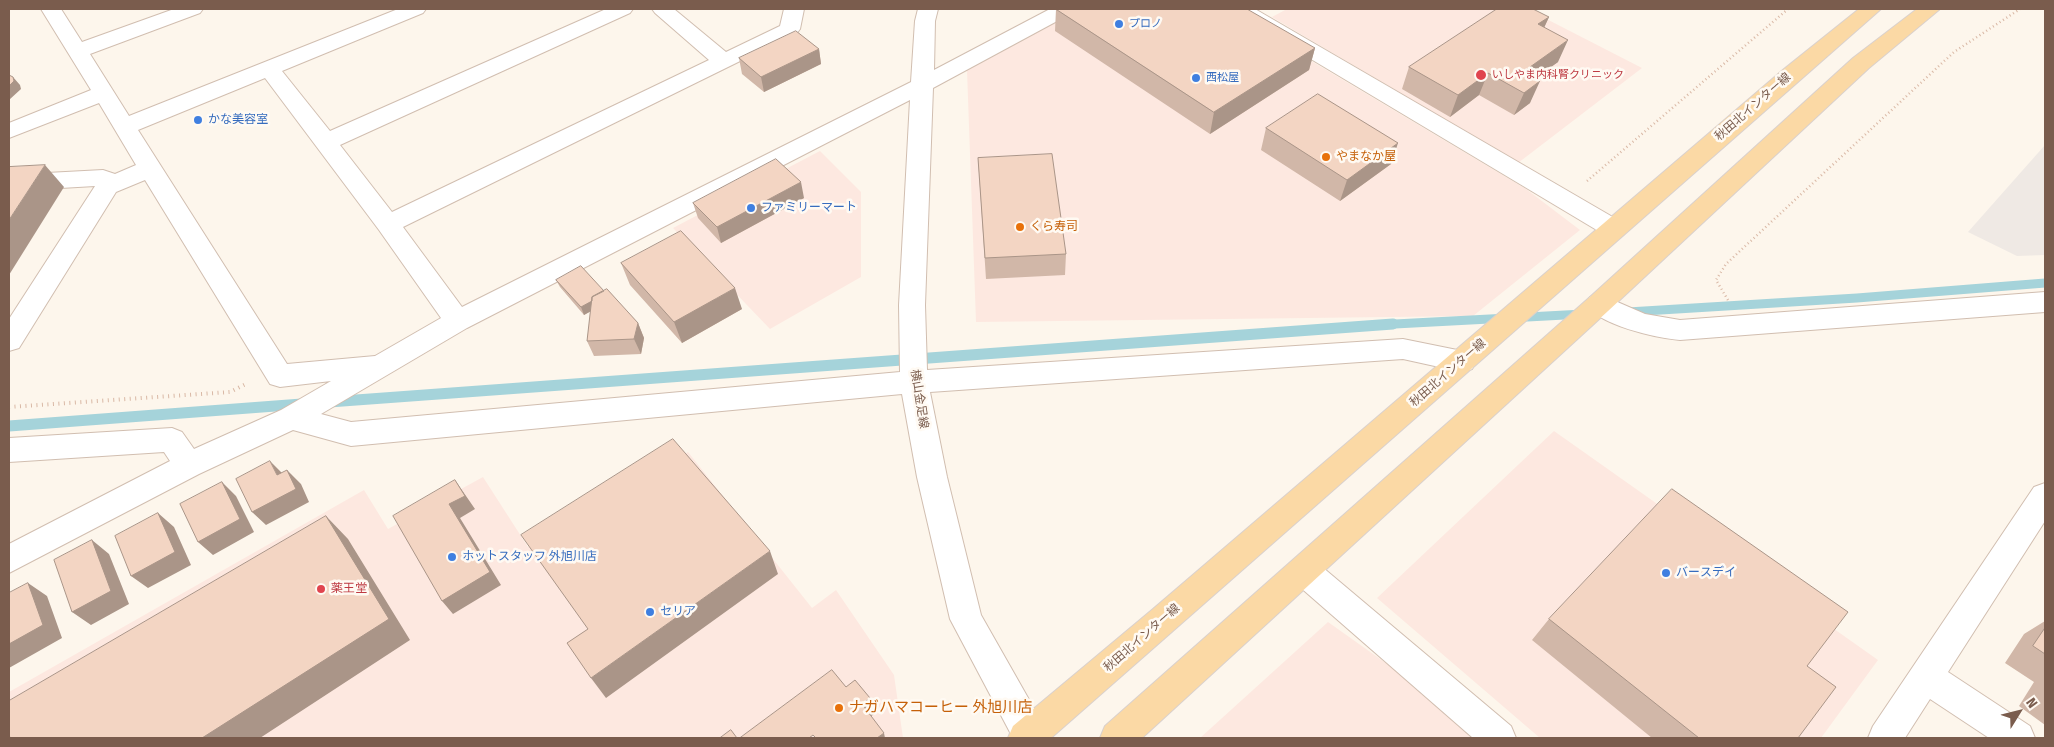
<!DOCTYPE html>
<meta charset="utf-8">
<style>
body{margin:0}
#map{position:relative;width:2054px;height:747px;overflow:hidden;background:#fdf6ec;font-family:"Fira Sans Condensed",sans-serif}
canvas{display:block}
.frame{position:absolute;inset:0;border:10px solid #7a5c4d;pointer-events:none}
.north{position:absolute;left:1994px;top:687px;width:50px;height:50px;-webkit-text-stroke:4px #fffaf3;paint-order:stroke;rotate:54deg;font-size:14px;font-weight:700;line-height:20px;text-align:center;color:#7a5c4d}
.north::after{content:'';display:block;margin:auto;width:18px;height:22px;background:#7a5c4d;clip-path:polygon(50% 0,100% 100%,50% 72%,0 100%)}
</style>
<div id="map">
<canvas width="2054" height="747"></canvas>
<div class="frame"></div>
<div class="north">N</div>
</div>
<script>
const c = document.querySelector('canvas').getContext('2d');
c.lineJoin = 'round';
function fill(path, color) {
  c.fillStyle = color;
  c.fill(path, 'evenodd');
}
function trace(path, color, width, dash) {
  c.strokeStyle = color;
  c.lineWidth = width;
  c.lineCap = dash ? 'butt' : 'round';
  c.setLineDash(dash || []);
  c.stroke(path);
}
function write(font, color, halo, rows, align = 'center') {
  c.font = font + ' "Fira Sans Condensed","Noto Sans JP",sans-serif';
  c.lineWidth = 5;
  c.setLineDash([]);
  c.textBaseline = 'middle';
  c.strokeStyle = halo;
  c.fillStyle = color;
  for (const [text, x, y, turn = 0] of rows) {
    c.save();
    c.translate(x, y);
    c.rotate((+turn || 0) * Math.PI / 180);
    c.textAlign = isNaN(turn) ? turn : align;
    if (halo) c.strokeText(text, 0, 0);
    c.fillText(text, 0, 0);
    c.restore();
  }
}
const commercial = new Path2D(`
 M1080 9H1224L1526 189 1580 230 1473 316 976 322 967 70Z
 M1287 9H1527L1642 68 1518 163 1272 17Z
 M820 151 861 192V277L770 329 673 228Z
 M1554 431 1878 660 1821 738H1540L1377 598Z
 M688 452 812 608 836 590 894 675 903 738H9V692L364 490 388 529 483 477 528 547Z
 M1328 622 1421 688 1480 738H1200Z`);
const industrial = new Path2D(`
 M2045 145V255L2017 256 1968 232Z`);
const streamFar1 = new Path2D(`
 M1628 312 1857 298 2045 283
 M1376 325 1584 314`);
const stream = new Path2D(`
 M329 402 1393 324
 M9 426 302 404`);
const pathFar1 = new Path2D(`
 M1587 181 1788 9
 M1728 300 1716 280 1726 264 1954 52 2020 9`);
const path = new Path2D(`
 M9 407 230 392 248 383`);
const minor = new Path2D(`
 M41 9H61L82 42 174 9H203L200 13 90 54 129 116 398 9H426L423 13 282 71 330 131 606 9H633L630 13 340 145 392 212 709 60 655 13 652 9H674L726 52 780 26 784 9H804L800 29 797 33 403 227 462 307 911 82 915 21 918 9H938L935 21 934 70 1050 9H1075L1072 13 933 88 925 305 927 370 1403 339 1472 353 1476 361 1472 369 1462 372 1403 359 930 392 947 477 981 615 1044 726 1049 738H1013L950 619 917 477 902 394 351 446 293 430 199 474 9 573V544L170 461 164 452 9 462V438L172 428 182 432 194 449 281 410 331 381 280 387 270 384 145 180 116 192 19 348 9 351V319L95 186 9 191V175L103 170 115 174 136 165 99 103 9 138V123L91 90ZM265 78 379 230 441 318 375 356 287 364 138 130ZM910 100 899 305 900 372 351 422 321 414 467 328Z
 M1231 9H1255L1623 223 1626 229 1623 235 1614 238 1605 235 1234 13Z
 M2045 292V312L1680 340C1656 338 1598 325 1586 304L1590 297 1599 294 1645 314 1680 320Z
 M2045 483V521L1948 672 2030 726 2035 738H1989L1930 699 1905 738H1868L1873 726 2034 487Z
 M1304 557 1315 561 1511 726 1516 738H1473L1293 581 1288 571 1293 561Z`);
const major = new Path2D(`
 M1859 9H1881L1051 738H1008L1013 726 1153 609 1784 69Z
 M1917 9H1940L1869 68 1608 311 1142 738H1100L1105 726 1590 297 1853 58Z`);
const wall = new Path2D(`
 M1056 9 1315 48 1309 70 1210 134 1055 31Z
 M1549 17 1544 27 1558 62 1535 78 1530 103 1514 115 1479 95 1450 117 1402 89 1409 67Z
 M819 49 821 64 764 92 742 74 739 58Z
 M1266 128 1391 164 1340 201 1261 150Z
 M978 158 1066 254 1065 275 986 279Z
 M804 198 721 243 698 218 693 203Z
 M621 263 742 309 682 343 630 285Z
 M556 280 604 291 638 323 644 338 641 354 594 356 587 341 591 311 584 315 560 287Z
 M1549 619 1798 738H1652L1532 640Z
 M2045 621V725L2019 706 2034 682 2005 663 2024 634Z`);
const shadedWall = new Path2D(`
 M1549 17 1539 39 1538 24Z
 M1568 40 1558 62 1519 90 1523 72Z
 M1315 48 1309 70 1210 134 1214 112Z
 M819 49 821 64 764 92 761 77Z
 M1488 73 1479 95 1450 117 1458 95Z
 M13 77 20 85 21 89 9 100V86Z
 M1540 81 1530 103 1514 115 1524 93Z
 M1398 143 1391 164 1340 201 1347 180Z
 M45 165 64 187 9 275V220Z
 M801 182 804 198 721 243 717 227Z
 M735 288 742 309 682 343 674 322Z
 M606 293 609 301 584 315 581 307Z
 M638 323 644 338 641 354 634 339Z
 M270 461 284 475H277Z
 M287 470 301 484 309 502 266 525 252 512Z
 M455 480 475 509 460 518 501 585 453 614 442 601 449 504Z
 M222 482 236 496 254 532 213 555 198 542Z
 M158 513 174 527 191 565 148 588 131 576Z
 M326 516 348 539 410 640 260 738H202Z
 M92 540 109 554 129 604 91 625 72 612Z
 M770 551 778 574 606 698 591 678Z
 M28 583 47 596 62 638 9 668V644Z
 M870 698 874 714 866 720 862 704Z
 M884 733 885 738H877Z`);
const building = new Path2D(`
 M1056 9H1247L1315 48 1214 112Z
 M1497 9H1533L1549 17 1538 24 1568 40 1523 72 1540 81 1524 93 1488 73 1458 95 1409 67Z
 M796 31 819 49 761 77 739 58Z
 M9 75 13 77 14 81 9 86Z
 M1318 94 1398 143 1347 180 1266 128Z
 M1052 154 1066 254 985 258 978 158Z
 M776 159 801 182 717 227 693 203Z
 M45 165 9 220V167Z
 M681 231 735 288 674 322 621 263Z
 M581 266 604 291 592 297V301L581 307 556 280Z
 M607 289 638 323 634 339 587 341 592 297Z
 M673 439 770 551 591 678 567 643 588 629 521 535Z
 M270 461 277 475 287 470 296 489 252 512 236 479Z
 M455 480 465 496 449 504 490 572 442 601 393 516Z
 M222 482 240 519 198 542 180 504Z
 M1672 489 1848 612 1807 666 1836 687 1798 738H1699L1549 619Z
 M158 513 175 552 131 576 115 536Z
 M326 516 389 619 202 738H10L9 734V701Z
 M92 540 111 591 72 612 54 560Z
 M28 583 43 625 9 644V593Z
 M2045 628V654L2033 646Z
 M832 670 846 687 855 680 870 698 862 704 884 733 877 738H816L813 735 809 738H740Z
 M731 730 737 738H720Z`);
const markers = [
 [1119,24,5,"#3f7fe0"],
 [1481,75,6,"#e0444e"],
 [1196,78,5,"#3f7fe0"],
 [198,120,5,"#3f7fe0"],
 [1326,157,5,"#e8710a"],
 [751,208,5,"#3f7fe0"],
 [1020,227,5,"#e8710a"],
 [452,557,5,"#3f7fe0"],
 [1666,573,5,"#3f7fe0"],
 [321,589,5,"#e0444e"],
 [650,612,5,"#3f7fe0"],
 [839,708,5,"#e8710a"]
];
const farShopnames = [
 ["プロノ",1129,24],
 ["西松屋",1206,78]
];
const farHealthnames = [
 ["いしやま内科腎クリニック",1492,75]
];
const streetNames = [
 ["秋田北インター線",1753,107,-41],
 ["秋田北インター線",1448,373,-41],
 ["横山金足線",919,399,81],
 ["秋田北インター線",1142,638,-41]
];
const shopNames = [
 ["かな美容室",208,120],
 ["ファミリーマート",761,208],
 ["ホットスタッフ 外旭川店",462,557],
 ["バースデイ",1676,573],
 ["セリア",660,612]
];
const foodNames = [
 ["やまなか屋",1336,157],
 ["くら寿司",1030,227]
];
const healthNames = [
 ["薬王堂",331,589]
];
const nearFoodnames = [
 ["ナガハマコーヒー 外旭川店",849,708]
];
fill(commercial, '#fde8e0');
fill(industrial, '#efe9e4');
trace(streamFar1, '#a5d3da', 9);
trace(stream, '#a5d3da', 11);
trace(minor, '#d1beb0', 2);
trace(major, '#dad1cd', 2);
trace(pathFar1, '#d9b8a5', 2.5, [1, 3]);
trace(path, '#d9b8a5', 4, [1, 4.5]);
fill(minor, '#fff');
fill(major, '#fbd9a5');
fill(wall, '#d1b7a8');
fill(shadedWall, '#aa9588');
fill(building, '#f3d5c3');
trace(building, '#aa9588', 1);
for (const [x, y, r, color] of markers) {
  const dot = new Path2D();
  dot.arc(x, y, r, 0, 2 * Math.PI);
  c.fillStyle = color;
  c.fill(dot);
  trace(dot, '#fffaf3', 2);
}
write('11px', '#366cbe', '#fffaf3', farShopnames, 'left');
write('11px', '#be3a42', '#fffaf3', farHealthnames, 'left');
write('12px', '#7a5c4d', '#fffaf3', streetNames);
write('12px', '#366cbe', '#fffaf3', shopNames, 'left');
write('12px', '#c56008', '#fffaf3', foodNames, 'left');
write('12px', '#be3a42', '#fffaf3', healthNames, 'left');
write('15px', '#c56008', '#fffaf3', nearFoodnames, 'left');
</script>
